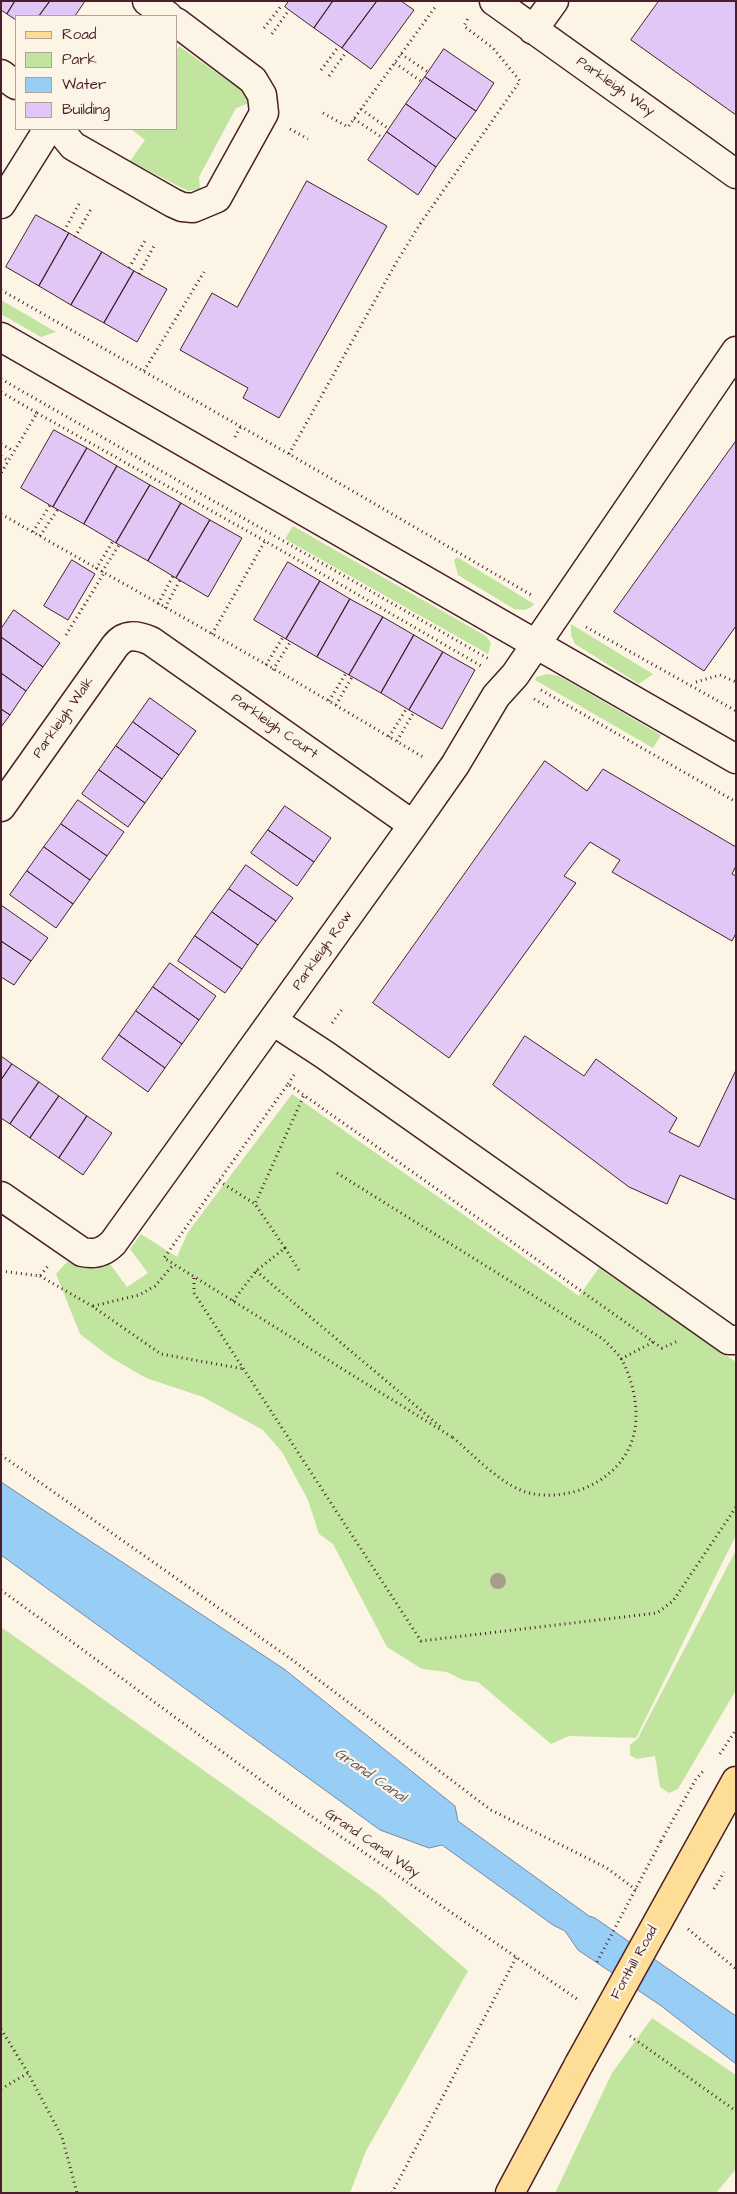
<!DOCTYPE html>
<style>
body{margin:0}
#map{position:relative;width:737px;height:2194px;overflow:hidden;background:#fcf5e5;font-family:"Architects Daughter",sans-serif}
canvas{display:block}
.frame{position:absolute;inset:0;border:2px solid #4a1f2b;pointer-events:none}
.legend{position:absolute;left:15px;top:15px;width:162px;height:115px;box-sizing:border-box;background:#fcf5e5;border:1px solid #b59f9b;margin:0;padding:6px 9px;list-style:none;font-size:15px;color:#4a1f2b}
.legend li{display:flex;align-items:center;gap:10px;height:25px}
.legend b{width:25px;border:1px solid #b59f9b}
</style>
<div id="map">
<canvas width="737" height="2194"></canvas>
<div class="frame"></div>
<ul class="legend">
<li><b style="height:6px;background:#fedd96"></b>Road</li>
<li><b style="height:14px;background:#c1e59f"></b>Park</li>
<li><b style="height:14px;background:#98cdf6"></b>Water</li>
<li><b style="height:14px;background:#e0c7f6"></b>Building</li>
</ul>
</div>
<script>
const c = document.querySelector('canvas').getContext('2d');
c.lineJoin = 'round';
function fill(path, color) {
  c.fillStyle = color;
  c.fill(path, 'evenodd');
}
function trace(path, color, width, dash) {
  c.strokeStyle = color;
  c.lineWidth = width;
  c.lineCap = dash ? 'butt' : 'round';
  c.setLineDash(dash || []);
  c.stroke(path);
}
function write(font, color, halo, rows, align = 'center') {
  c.font = font + ' "Architects Daughter",sans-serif';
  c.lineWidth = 4.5;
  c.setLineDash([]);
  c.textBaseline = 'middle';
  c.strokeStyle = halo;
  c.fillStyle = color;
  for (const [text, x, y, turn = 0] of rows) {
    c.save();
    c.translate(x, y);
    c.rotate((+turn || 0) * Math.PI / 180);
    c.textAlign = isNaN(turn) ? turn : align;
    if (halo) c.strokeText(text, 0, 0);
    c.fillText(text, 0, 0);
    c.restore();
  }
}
const green = new Path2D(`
 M179 46 244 92 249 103 236 108 199 177 200 189 188 191 130 161 145 140 131 129H176V51Z
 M1 300 56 332 41 337 1 314Z
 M293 526 486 636 491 643 488 654 285 539Z
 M457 557 534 604C529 611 522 610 514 609L458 575 454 560Z
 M571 624 653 674 639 684 575 644 571 635Z
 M547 674 559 676 661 735 653 748 535 680 537 677Z
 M292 1094 579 1296 599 1268 736 1362V1535L636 1738 569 1736 551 1744 478 1682 463 1680 447 1672 422 1669 387 1647 333 1544 319 1534 308 1500 282 1452 263 1430 203 1397 146 1378 110 1357 80 1334 56 1274 67 1262 94 1268 110 1264 127 1287 148 1273 130 1249 141 1234 177 1257 188 1232Z
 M736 1550V1690L678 1789 669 1793 660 1787 655 1756 637 1759 630 1755V1745L638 1738Z
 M1 1627 380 1895 468 1971 366 2151 350 2193H1Z
 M652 2018 736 2075V2169L716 2193H555L612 2073Z`);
const water = new Path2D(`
 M1 1482 284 1669 455 1806 458 1821 589 1916 595 1918 736 2016V2064L660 2005 578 1950 565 1931 553 1925 442 1845 429 1848 380 1830 1 1555Z`);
const building = new Path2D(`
 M1 1H15L7 14 1 10Z
 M15 1H50L39 16H16V20L7 14Z
 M50 1H85L75 16H39Z
 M289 1H333L314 28 285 7Z
 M333 1H377L342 48 314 28Z
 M377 1H401L414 10 371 69 342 48Z
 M659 1H736V115L631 40Z
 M444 49 494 83 476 111 425 77Z
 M425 77 476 111 456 139 406 104Z
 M406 104 456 139 436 167 387 132Z
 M387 132 436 167 418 195 368 160Z
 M307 181 387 226 279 418 243 398 248 388 180 350 212 293 237 307Z
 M36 215 69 233 39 286 6 267Z
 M69 233 102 252 71 305 39 286Z
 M102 252 134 271 104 323 71 305Z
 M134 271 167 289 137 342 104 323Z
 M54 430 87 448 53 507 21 488Z
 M736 441V626L704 671 614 612Z
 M87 448 117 466 84 524 53 507Z
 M117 466 150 485 116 543 84 524Z
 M150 485 181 503 148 561 116 543Z
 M181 503 210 520 176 578 148 561Z
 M210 520 242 538 208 597 176 578Z
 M72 560 95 574 68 620 44 606Z
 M288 562 320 581 286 639 254 620Z
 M320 581 350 599 317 657 286 639Z
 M350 599 383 617 349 675 317 657Z
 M14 610 60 643 43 667 1 637V629Z
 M383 617 414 635 381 693 349 675Z
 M414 635 443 652 409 710 381 693Z
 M1 637 43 667 26 691 1 673Z
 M443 652 475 670 442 729 409 710Z
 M1 673 26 691 10 715 1 709Z
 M150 698 196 731 179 755 133 722Z
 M1 709 10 715 1 727Z
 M133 722 179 755 162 779 116 746Z
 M116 746 162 779 145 803 99 770Z
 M545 761 587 791 603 769 736 847V866L732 874 736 876V933L732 941 612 872 620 860 590 842 564 876 576 883 449 1058 373 1003Z
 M99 770 145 803 128 827 82 794Z
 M78 800 124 832 107 856 61 824Z
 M285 806 331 838 314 862 268 830Z
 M61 824 107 856 90 880 44 847Z
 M268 830 314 862 297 886 251 853Z
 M44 847 90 880 73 904 27 871Z
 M246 865 293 898 276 921 229 889Z
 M27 871 73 904 56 928 10 895Z
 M229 889 276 921 258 945 212 912Z
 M1 905 48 938 31 961 1 941Z
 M212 912 258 945 242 969 195 936Z
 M195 936 242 969 225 993 178 961Z
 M1 941 31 961 14 985 1 977Z
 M170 963 216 996 199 1020 153 987Z
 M153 987 199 1020 182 1044 136 1011Z
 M136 1011 182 1044 165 1068 119 1035Z
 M119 1035 165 1068 148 1092 102 1059Z
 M525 1036 584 1076 596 1059 677 1118 669 1132 699 1147 736 1070V1200L680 1175 667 1204 629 1187 493 1085Z
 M1 1056 12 1064 1 1080Z
 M12 1064 39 1082 10 1124 1 1118V1080Z
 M39 1082 59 1096 30 1138 10 1124Z
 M59 1096 87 1116 59 1158 30 1138Z
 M87 1116 112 1133 83 1175 59 1158Z`);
const path = new Path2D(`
 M264 28 282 5
 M272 34 289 10
 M401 54 428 72
 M395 63 422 82
 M321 70 339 46
 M329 76 347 51
 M361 109 389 129
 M323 113 348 127 436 6
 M354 119 383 138
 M290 129 308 139
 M64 231 80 202
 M75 237 91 209
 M129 268 146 239
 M139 274 155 244
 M1 290 289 454 533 596
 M144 371 204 272
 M1 379 489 659
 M1 392 37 413 1 473
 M37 413 265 541
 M235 437 241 426
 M1 444 14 451
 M289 454 396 263 420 224 520 81 493 48 464 26 469 16
 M1 456 9 461
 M1 514 290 678 423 757
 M33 532 50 505
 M40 536 58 509
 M96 569 113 541
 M102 572 119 545
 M158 604 173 576
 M165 608 180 580
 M586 627 736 711
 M212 634 265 541 483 667
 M66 635 104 573
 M266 665 283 637
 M273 670 291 641
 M696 682 720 675 736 682
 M541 690 736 802
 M534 699 548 707
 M329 701 346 673
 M336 705 352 677
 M389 737 407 708
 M397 741 414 712
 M332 1023 343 1008
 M288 1084 296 1072
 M337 1173 603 1339C610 1346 619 1354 623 1362 636 1388 642 1424 628 1450 611 1483 570 1500 534 1494 505 1490 473 1454 451 1436
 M219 1181 255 1204
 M285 1248 300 1272
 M1 1271 40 1276 48 1266
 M256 1271 442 1428
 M40 1276 92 1306 161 1354 244 1369
 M194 1278V1293L421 1641 657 1613 673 1601 736 1507
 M233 1301 256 1271 285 1248 255 1204 304 1095
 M93 1306 139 1295 155 1286 174 1264
 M621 1359 653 1342
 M452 1437 164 1258 288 1084 662 1348 678 1341
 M1 1455 291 1659 491 1810 607 1868 639 1892
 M1 1590 295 1805 580 2001
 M720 1754 736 1730
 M661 1841 696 1779 705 1769
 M719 1881 724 1872
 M688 1929 736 1969
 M1 2029 28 2073
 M630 2036 736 2111
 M1 2089 28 2073 62 2137 77 2193
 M392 2193 517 1956`);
const minor = new Path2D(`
 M147 1 168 16
 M494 1 736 174
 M533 30 554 1
 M1 74 16 85
 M59 129 73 146 173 203 182 207 193 208 217 198 264 113 262 95 253 80 176 22
 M1 204 48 129
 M1 337 736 759
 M1 807 115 646C125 633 137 635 151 641L413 825
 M273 1021 325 1055 729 1340H736
 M1 1196 82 1252C95 1255 104 1252 113 1243L413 825 455 765 496 696 515 675 736 351`);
const major = new Path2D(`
 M691 1862 736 1781
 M510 2193 579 2064`);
const pathBridge = new Path2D(`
 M714 1889 719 1881
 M597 1962 661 1841`);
const majorBridge = new Path2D(`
 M579 2064 691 1862`);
const trees = [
 [498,1581]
];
const streetNames = [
 ["Parkleigh Way",615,87,35],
 ["Parkleigh Walk",64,718,-55],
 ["Parkleigh Court",274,727,35],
 ["Parkleigh Row",323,951,-55],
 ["Grand Canal Way",372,1844,34],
 ["Fonthill Road",635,1963,-61]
];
const waterNames = [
 ["Grand Canal",370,1776,35]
];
fill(green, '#c1e59f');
fill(water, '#98cdf6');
trace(water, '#7987a5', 1);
fill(building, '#e0c7f6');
trace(building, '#4a1f2b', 1);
trace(minor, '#4a1f2b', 31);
trace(major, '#4a1f2b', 31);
trace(path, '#4a1f2b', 3, [1, 4]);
trace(minor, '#fcf5e5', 28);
trace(major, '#fedd96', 28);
trace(majorBridge, '#4a1f2b', 31, []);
trace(pathBridge, '#4a1f2b', 3, [1, 4]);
trace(majorBridge, '#fedd96', 28);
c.fillStyle = '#ab9a8f';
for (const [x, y] of trees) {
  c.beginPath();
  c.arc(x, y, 8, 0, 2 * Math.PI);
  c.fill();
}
write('14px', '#4a1f2b', '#fcf5e5', streetNames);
write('italic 15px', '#615368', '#fcf5e5', waterNames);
</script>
